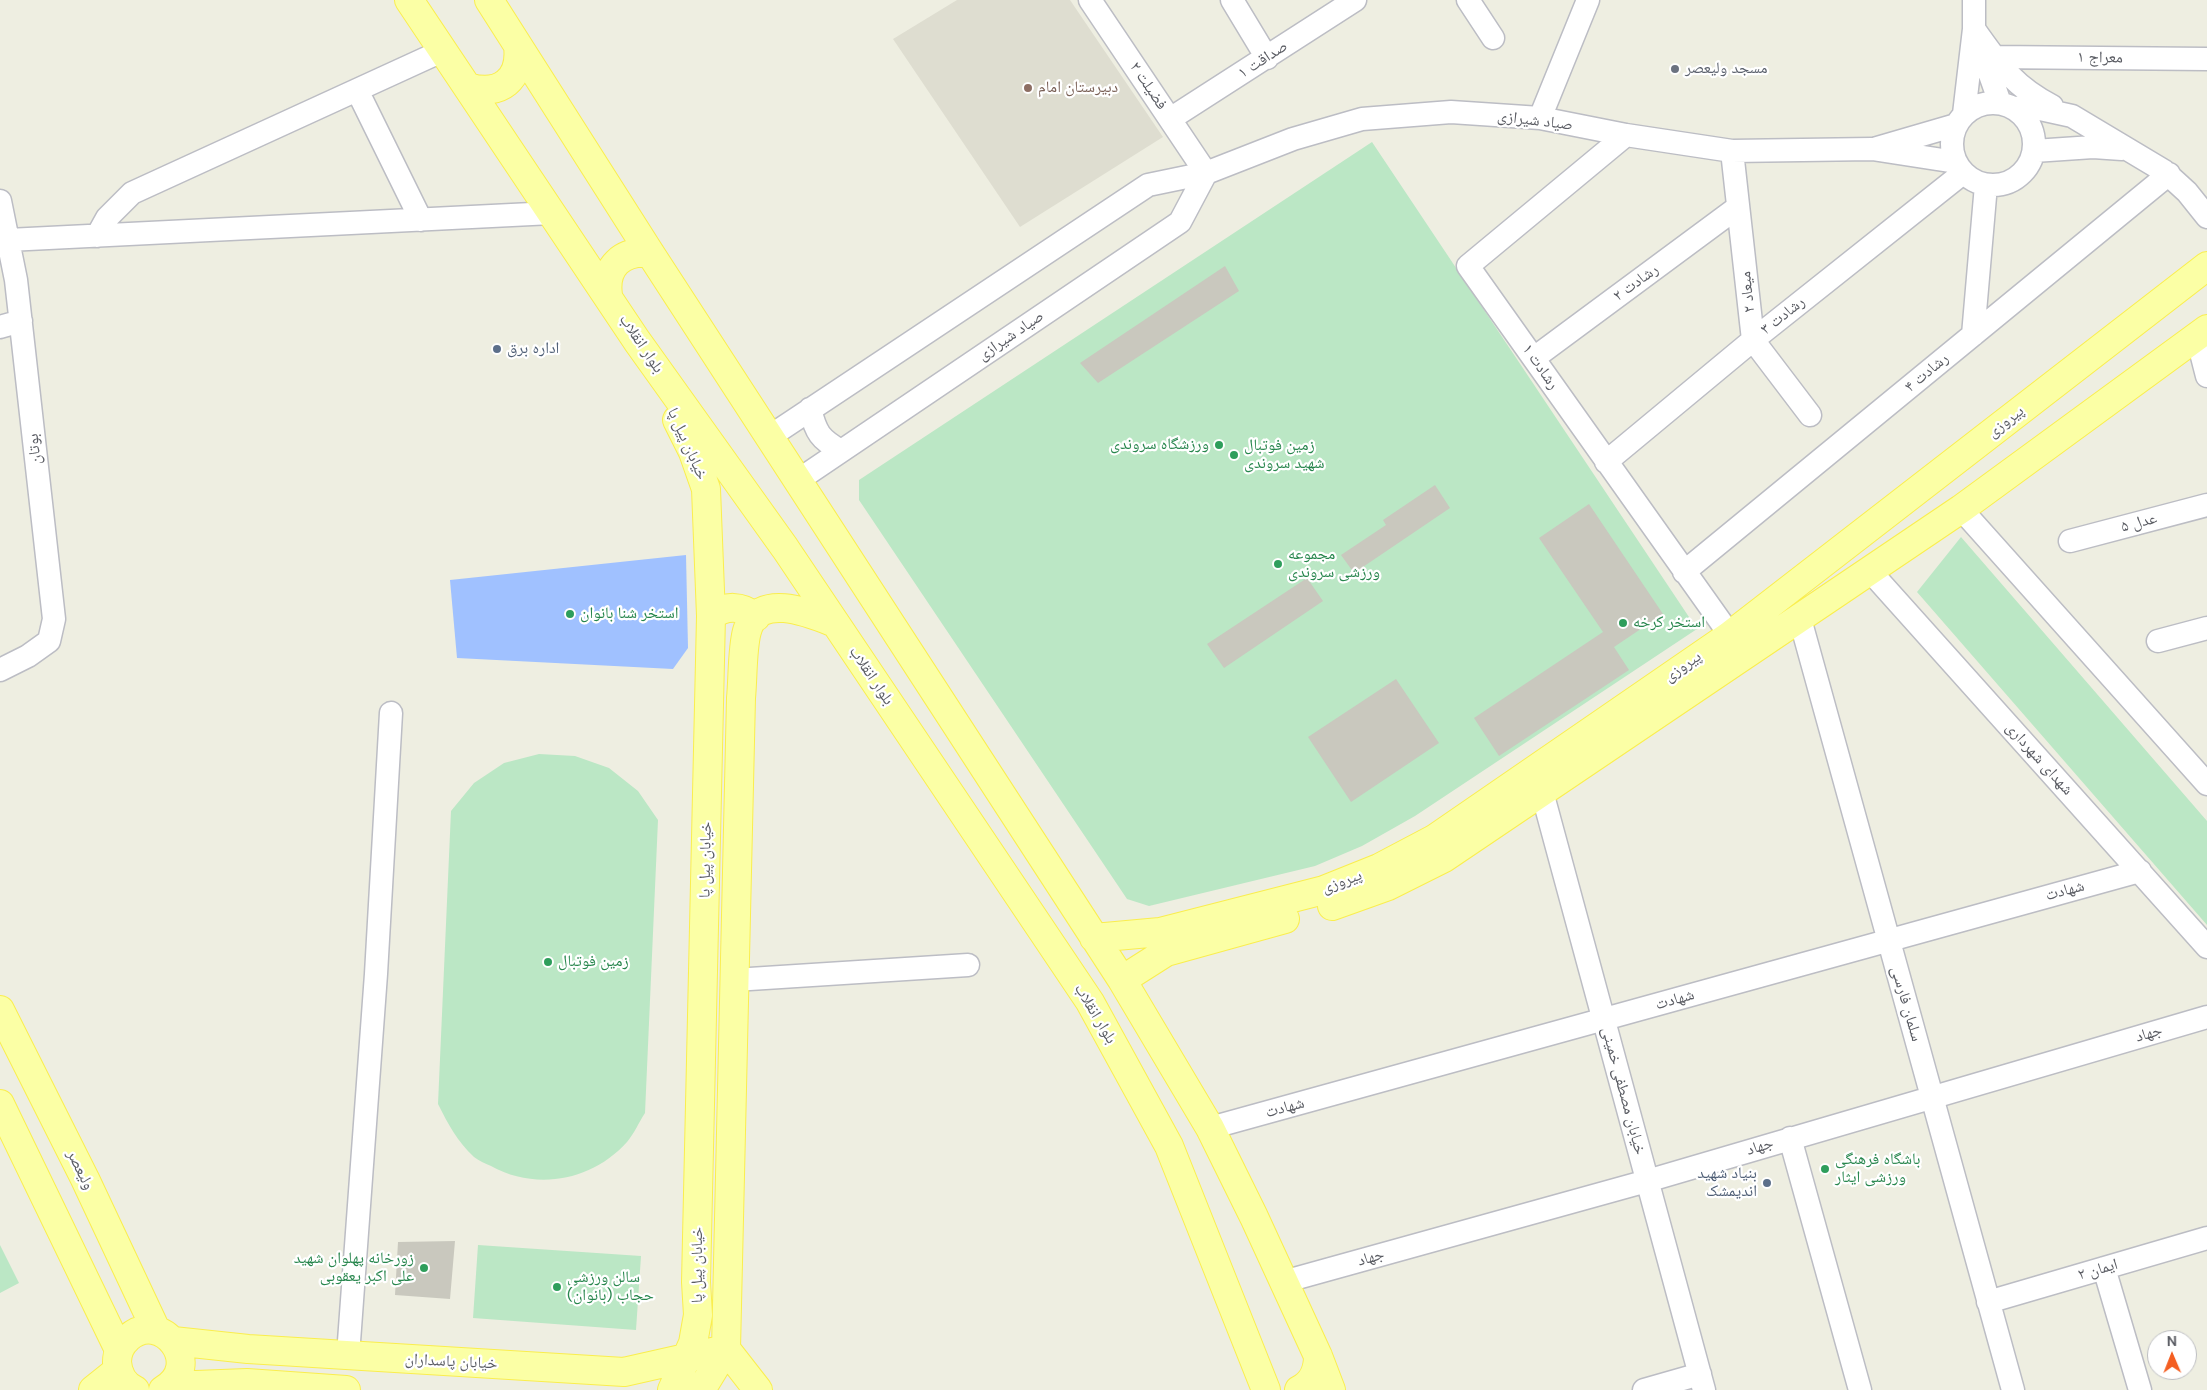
<!DOCTYPE html>
<meta charset="utf-8">
<style>
body{margin:0}
#map{position:relative;width:2207px;height:1390px;overflow:hidden;background:#eeeee1;font-family:"DM Sans",sans-serif}
canvas{display:block}
.north{position:absolute;left:2147px;top:1330px;width:50px;height:50px;box-sizing:border-box;background:#fff;border:1px solid #bdbec1;border-radius:50%;rotate:359deg;font-size:14px;font-weight:700;line-height:20px;text-align:center;color:#5a5c63}
.north::after{content:'';display:block;margin:auto;width:18px;height:22px;background:#f45e21;clip-path:polygon(50% 0,100% 100%,50% 72%,0 100%)}
</style>
<div id="map">
<canvas width="2207" height="1390"></canvas>
<div class="north">N</div>
</div>
<script>
const c = document.querySelector('canvas').getContext('2d');
c.lineJoin = 'round';
function fill(path, color) {
  c.fillStyle = color;
  c.fill(path, 'evenodd');
}
function trace(path, color, width, dash) {
  c.strokeStyle = color;
  c.lineWidth = width;
  c.lineCap = dash ? 'butt' : 'round';
  c.setLineDash(dash || []);
  c.stroke(path);
}
function write(font, color, halo, rows, align = 'center') {
  c.font = font + ' "DM Sans","Noto Naskh Arabic",sans-serif';
  c.lineWidth = 4.5;
  c.setLineDash([]);
  c.textBaseline = 'middle';
  c.strokeStyle = halo;
  c.fillStyle = color;
  for (const [text, x, y, turn = 0] of rows) {
    c.save();
    c.translate(x, y);
    c.rotate((+turn || 0) * Math.PI / 180);
    c.textAlign = isNaN(turn) ? turn : align;
    if (halo) c.strokeText(text, 0, 0);
    c.fillText(text, 0, 0);
    c.restore();
  }
}
const education = new Path2D(`
 M957 0H1070L1163 137 1020 227 893 39Z`);
const green = new Path2D(`
 M1372 142 1697 629 1415 816 1362 846 1315 866 1149 906 1127 899 859 500V480Z
 M1961 537 2207 821V925L1917 592Z
 M539 754 575 756 609 768 638 791 658 820 645 1113C639 1122 634 1134 627 1142 592 1181 536 1191 491 1166 486 1164 479 1161 474 1157 457 1141 448 1124 438 1104L451 811 474 783 504 763Z
 M0 1245 19 1283 0 1293Z
 M478 1245 641 1256 636 1330 473 1318Z`);
const water = new Path2D(`
 M686 555 688 648 673 669 457 658 450 580Z`);
const building = new Path2D(`
 M1225 266 1239 291 1098 383 1080 363Z
 M1435 485 1450 508 1354 573 1341 555 1386 525 1383 520Z
 M1589 504 1663 614 1614 647 1629 670 1499 756 1474 718 1603 632 1539 538Z
 M1307 578 1323 601 1224 668 1207 644Z
 M1396 679 1439 743 1351 802 1308 737Z
 M455 1241 450 1299 395 1295 398 1242Z`);
const minor = new Path2D(`
 M1090 0 1206 173
 M1232 0 1267 58
 M1468 0 1493 38
 M1974 29C1999 64 2013 86 2052 106
 M1982 52 2000 103
 M1994 57 2207 59
 M357 90 421 220
 M1952 144a41 41 0 1 1 82 0a41 41 0 1 1-82 0Z
 M2013 108 2031 107 2072 116 2164 171 2187 192 2207 217
 M1964 114 1974 29V0
 M1540 118 1588 0
 M1170 119 1355 0
 M1626 135 1468 266 1740 649
 M1877 148 1956 125
 M1732 151 1753 340 1810 415
 M2034 151 2093 147 2122 149
 M0 201 16 280 54 619 49 641 28 656 0 670
 M97 236 107 218 132 193 442 51
 M8 240 552 213
 M0 327 21 321
 M1973 335 1986 185
 M2197 337 2207 376
 M1534 358 1738 207
 M810 409C816 433 820 439 841 451
 M769 437 1148 185 1206 173 1293 139 1362 119 1451 112 1540 118 1626 135 1732 151 1872 149 1956 162
 M1606 462 1753 340 1963 173
 M797 481 1180 222 1206 173
 M1961 509 2207 784
 M2070 541 2207 505
 M1870 571 2207 947
 M1684 572 2169 174
 M1800 619 2013 1390
 M2158 641 2207 628
 M1542 792 1704 1390
 M734 980 968 965
 M1210 1128 2140 871
 M1790 1138 1860 1390
 M2104 1268 2140 1390
 M1283 1282 1647 1181 2207 1017
 M1988 1302 2207 1238
 M348 1355 376 974 391 713
 M1644 1390 1700 1374`);
const major = new Path2D(`
 M409 0 637 341 785 548 1090 1002 1169 1146 1266 1390
 M489 0 650 253 1122 980 1210 1128 1254 1217 1318 1356 1331 1390
 M468 87C500 97 522 79 518 46
 M608 295C604 267 622 250 650 253
 M711 616C726 605 741 605 756 617
 M1332 906 1388 886 1444 858 1961 509 2207 329
 M1094 938 1160 932 1324 890 1379 868 1434 839 1729 636 2207 266
 M1122 980 1166 952 1285 919
 M0 1010 85 1179 156 1330
 M0 1104 119 1350
 M173 1341 248 1349 624 1372 726 1349 758 1390
 M170 1386 247 1383 346 1390
 M93 1390 118 1370
 M135 1390C124 1385 118 1374 117 1362 117 1353 121 1344 128 1338 161 1308 206 1365 163 1390
 M672 1390 693 1343 698 1315 696 1282 711 616 706 489 693 452 677 420
 M701 1390 726 1349 741 698C743 678 742 649 747 631 758 591 810 613 835 623
 M1299 1390C1313 1383 1318 1371 1318 1356`);
const markers = [
 [1675,69,5,"#6b7280"],
 [1028,88,5,"#8d6e63"],
 [497,349,5,"#5c6f8a"],
 [1219,445,5,"#2e9e5b"],
 [1234,455,5,"#2e9e5b"],
 [1278,564,5,"#2e9e5b"],
 [570,614,5,"#2e9e5b"],
 [1623,623,5,"#2e9e5b"],
 [548,962,5,"#2e9e5b"],
 [1825,1169,5,"#2e9e5b"],
 [1767,1183,5,"#5c6f8a"],
 [424,1268,5,"#2e9e5b"],
 [557,1287,5,"#2e9e5b"]
];
const streetNames = [
 ["معراج ۱",2100,58,1],
 ["صداقت ۱",1263,60,-33],
 ["فضیلت ۲",1148,86,56],
 ["صیاد شیرازی",1535,121,7],
 ["رشادت ۲",1636,283,-36],
 ["میعاد ۲",1748,292,-96],
 ["رشادت ۳",1783,316,-38],
 ["صیاد شیرازی",1011,336,-34],
 ["بلوار انقلاب",641,344,56],
 ["رشادت ۱",1540,367,55],
 ["رشادت ۴",1927,373,-40],
 ["پیروزی",2006,422,-38],
 ["خیابان پیل پا",687,444,66],
 ["بوتان",35,449,-96],
 ["عدل ۵",2139,523,-15],
 ["پیروزی",1683,667,-35],
 ["بلوار انقلاب",871,676,56],
 ["شهدای شهرداری",2039,759,48],
 ["خیابان پیل پا",706,860,-89],
 ["پیروزی",1342,882,-20],
 ["شهادت",2065,891,-15],
 ["شهادت",1675,1000,-16],
 ["سلمان فارسی",1906,1004,74],
 ["بلوار انقلاب",1095,1014,59],
 ["جهاد",2149,1034,-16],
 ["خیابان مصطفی خمینی",1623,1091,75],
 ["شهادت",1285,1108,-15],
 ["جهاد",1760,1147,-17],
 ["ولیعصر",80,1170,64],
 ["جهاد",1371,1258,-16],
 ["خیابان پیل پا",698,1265,-90],
 ["ایمان ۲",2098,1270,-16],
 ["خیابان پاسداران",451,1362,3]
];
const worshipNames = [
 ["مسجد ولیعصر",1685,69]
];
const educationNames = [
 ["دبیرستان امام",1038,88]
];
const serviceNames = [
 ["اداره برق",507,349],
 ["بنیاد شهید",1757,1174,"right"],
 ["اندیمشک",1757,1192,"right"]
];
const leisureNames = [
 ["ورزشگاه سروندی",1209,445,"right"],
 ["زمین فوتبال",1244,446],
 ["شهید سروندی",1244,464],
 ["مجموعه",1288,555],
 ["ورزشی سروندی",1288,573],
 ["استخر شنا بانوان",580,614],
 ["استخر کرخه",1633,623],
 ["زمین فوتبال",558,962],
 ["باشگاه فرهنگی",1835,1160],
 ["ورزشی ایثار",1835,1178],
 ["زورخانه پهلوان شهید",414,1259,"right"],
 ["علی اکبر یعقوبی",414,1277,"right"],
 ["سالن ورزشی",567,1278],
 ["حجاب (بانوان)",567,1296]
];
fill(education, '#deddd0');
fill(green, '#bbe7c5');
fill(water, '#a0c1ff');
fill(building, '#c9c8be');
trace(minor, '#bcbdc4', 25);
trace(major, '#faee4e', 30);
trace(minor, '#fff', 22);
trace(major, '#fbffa5', 28);
for (const [x, y, r, color] of markers) {
  const dot = new Path2D();
  dot.arc(x, y, r, 0, 2 * Math.PI);
  c.fillStyle = color;
  c.fill(dot);
  trace(dot, '#fff', 2);
}
write('16px', '#5a5c63', '#fff', streetNames);
write('16px', '#5b616d', '#fff', worshipNames, 'left');
write('16px', '#785e54', '#fff', educationNames, 'left');
write('16px', '#4e5e75', '#fff', serviceNames, 'left');
write('16px', '#27864d', '#fff', leisureNames, 'left');
</script>
